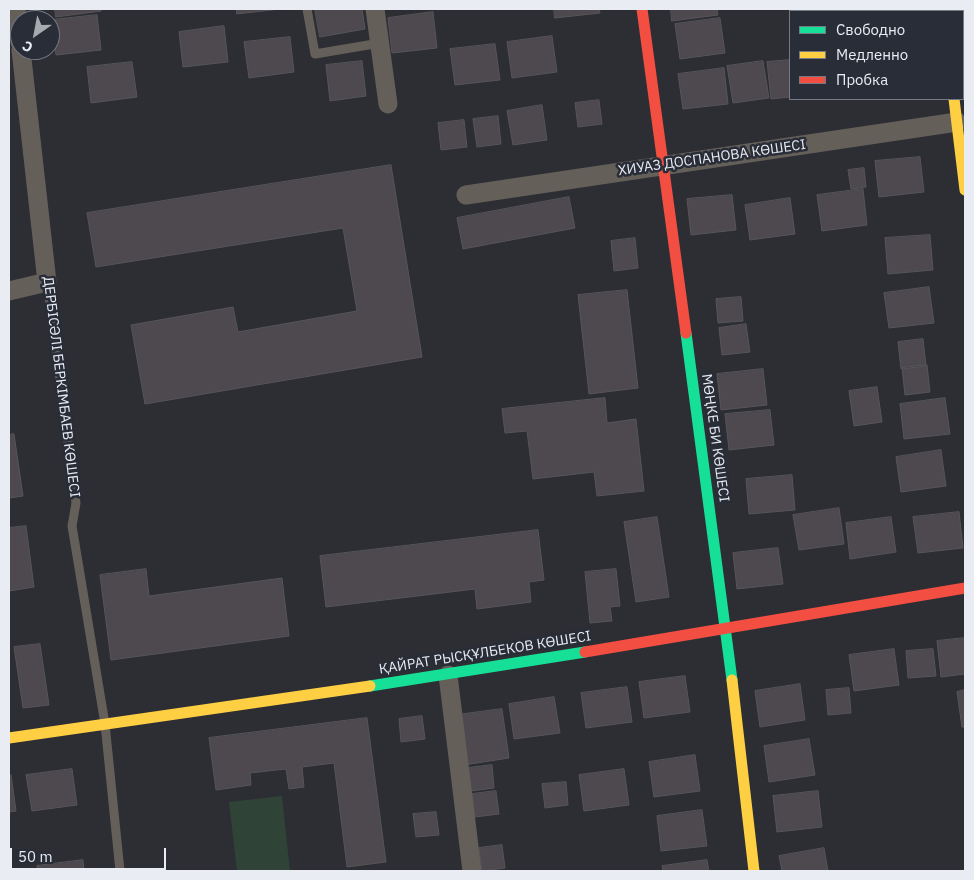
<!DOCTYPE html>
<meta charset="utf-8">
<style>
body{margin:0}
#map{position:relative;width:974px;height:880px;overflow:hidden;background:#2c2e34;font-family:"IBM Plex Sans",sans-serif}
canvas{display:block}
.frame{position:absolute;inset:0;border:10px solid #e9ecf3;pointer-events:none}
.legend{position:absolute;left:789px;top:10px;width:175px;height:90px;box-sizing:border-box;background:#292d38;border:1px solid #767983;margin:0;padding:6px 9px;list-style:none;font-size:15px;color:#e9ecf3}
.legend li{display:flex;align-items:center;gap:10px;height:25px}
.legend b{width:25px;border:1px solid #767983}
.north{position:absolute;left:10px;top:10px;width:50px;height:50px;box-sizing:border-box;background:#292d38;border:1px solid #767983;border-radius:50%;rotate:213deg;font-size:14px;font-weight:700;line-height:20px;text-align:center;color:#e9ecf3}
.north::after{content:'';display:block;margin:auto;width:18px;height:22px;background:#a7aab0;clip-path:polygon(50% 0,100% 100%,50% 72%,0 100%)}
.scale{position:absolute;left:10px;top:848px;width:156px;height:22px;box-sizing:border-box;border:2px solid #e9ecf3;border-top:0;padding-left:6px;font-size:15px;line-height:18px;white-space:nowrap;color:#e9ecf3;-webkit-text-stroke:4px #292d38;paint-order:stroke}
</style>
<div id="map">
<canvas width="974" height="880"></canvas>
<div class="frame"></div>
<ul class="legend">
<li><b style="height:6px;background:#16e098"></b>Свободно</li>
<li><b style="height:6px;background:#ffcf43"></b>Медленно</li>
<li><b style="height:6px;background:#f24e42"></b>Пробка</li>
</ul>
<div class="north">С</div>
<div class="scale">50 m</div>
</div>
<script>
const c = document.querySelector('canvas').getContext('2d');
c.lineJoin = 'round';
function fill(path, color) {
  c.fillStyle = color;
  c.fill(path, 'evenodd');
}
function trace(path, color, width, dash) {
  c.strokeStyle = color;
  c.lineWidth = width;
  c.lineCap = dash ? 'butt' : 'round';
  c.setLineDash(dash || []);
  c.stroke(path);
}
function write(font, color, halo, rows, align = 'center') {
  c.font = font + ' "IBM Plex Sans",sans-serif';
  c.lineWidth = 5;
  c.setLineDash([]);
  c.textBaseline = 'middle';
  c.strokeStyle = halo;
  c.fillStyle = color;
  for (const [text, x, y, turn = 0] of rows) {
    c.save();
    c.translate(x, y);
    c.rotate((+turn || 0) * Math.PI / 180);
    c.textAlign = isNaN(turn) ? turn : align;
    if (halo) c.strokeText(text, 0, 0);
    c.fillText(text, 0, 0);
    c.restore();
  }
}
const green = new Path2D(`
 M282 796 290 871H237L229 802Z`);
const building = new Path2D(`
 M55 9H101V11L56 17Z
 M237 9H280L237 14Z
 M315 9H362L365 29 320 37Z
 M554 9H599L600 13 555 18Z
 M671 9H717L718 15 672 21Z
 M433 12 437 48 392 53 388 18Z
 M97 15 101 50 56 55 52 20Z
 M720 18 725 53 680 59 675 24Z
 M224 26 228 62 183 67 179 32Z
 M552 36 557 72 512 78 507 42Z
 M290 37 294 72 249 78 244 42Z
 M495 44 500 80 455 85 450 49Z
 M790 60V97L771 99 767 62Z
 M362 61 366 96 330 101 326 65Z
 M763 61 769 98 733 103 727 66Z
 M132 62 137 97 91 103 87 67Z
 M724 68 728 104 683 109 678 74Z
 M599 100 602 124 578 127 575 103Z
 M542 105 547 140 513 145 507 111Z
 M498 116 501 144 477 147 473 119Z
 M464 120 467 147 441 150 438 123Z
 M920 157 924 192 879 197 875 161Z
 M391 165 422 357 145 404 131 325 233 307 238 332 357 311 343 228 96 267 87 213Z
 M864 168 866 187 851 189 848 170Z
 M863 189 867 225 822 231 817 195Z
 M732 195 736 230 691 235 687 199Z
 M569 197 575 228 463 249 457 218Z
 M790 198 795 234 750 240 745 205Z
 M930 235 933 270 888 274 885 238Z
 M635 238 638 268 614 271 611 241Z
 M929 287 934 323 889 328 884 293Z
 M627 290 638 388 589 394 578 295Z
 M741 297 743 321 718 323 716 299Z
 M746 324 750 352 722 355 719 328Z
 M923 339 926 366 901 369 898 342Z
 M927 365 930 392 905 395 902 368Z
 M763 369 767 405 721 410 717 374Z
 M877 387 882 422 854 426 849 391Z
 M605 398 607 423 636 419 644 491 597 496 594 472 533 479 527 431 505 433 502 409Z
 M945 398 950 434 904 439 900 404Z
 M770 410 774 445 729 450 725 414Z
 M14 434 23 496 9 498V435Z
 M941 450 946 486 901 492 896 457Z
 M792 475 795 510 749 514 746 479Z
 M839 508 844 544 799 550 793 515Z
 M959 512 963 548 918 553 913 517Z
 M657 517 669 597 636 602 624 522Z
 M891 517 896 552 850 559 846 523Z
 M26 526 34 587 9 591V528Z
 M538 530 544 580 529 582 531 602 477 609 475 589 326 607 320 556Z
 M778 548 783 584 737 589 733 553Z
 M146 569 149 596 282 578 289 636 111 660 100 575Z
 M616 569 620 606 610 607 612 621 590 623 585 572Z
 M965 638V674L941 677 937 641Z
 M40 644 49 705 23 708 14 647Z
 M894 649 899 685 854 691 849 655Z
 M933 649 936 676 908 678 906 651Z
 M685 676 690 712 644 718 639 682Z
 M800 684 805 720 760 727 755 691Z
 M627 687 632 722 586 728 581 693Z
 M849 688 851 713 828 715 826 690Z
 M965 690V727H962L957 692Z
 M554 697 560 733 514 739 509 704Z
 M502 709 509 758 464 765 457 715Z
 M422 716 425 739 401 742 399 719Z
 M367 718 386 862 347 867 334 763 302 767 304 787 289 789 286 769 250 773 251 785 216 790 209 738Z
 M809 739 815 775 769 782 764 746Z
 M695 755 700 791 654 797 649 762Z
 M492 765 494 788 471 791 468 768Z
 M72 769 77 805 32 811 26 775Z
 M624 769 629 805 584 811 579 775Z
 M11 775 16 811 9 812V776Z
 M566 782 568 805 545 808 542 784Z
 M496 791 499 814 475 817 472 794Z
 M818 791 822 827 777 832 773 796Z
 M702 810 707 846 661 851 657 816Z
 M436 812 439 835 416 837 413 814Z
 M502 845 505 868 482 871 479 848Z
 M824 848 828 871H782L779 856Z
 M83 860 84 871H38L37 866Z
 M707 860 709 871H663L662 866Z`);
const lane = new Path2D(`
 M307 9 315 54 380 43
 M47 282 76 503 72 526 105 724 120 871`);
const street = new Path2D(`
 M16 9 20 42
 M375 9 388 104
 M466 195 957 122
 M9 291 47 282 21 50
 M448 675 472 871`);
const fast = new Path2D(`
 M943 9V11
 M686 333 732 680
 M370 686 585 652`);
const slow = new Path2D(`
 M954 99 965 190
 M732 680 754 871
 M9 738 370 686`);
const jam = new Path2D(`
 M642 9 686 333
 M585 652 965 588`);
const streetNames = [
 ["ХИУАЗ ДОСПАНОВА КӨШЕСІ",712,158,-8],
 ["ДЕРБІСӘЛІ БЕРКІМБАЕВ КӨШЕСІ",61,387,83],
 ["МӨҢКЕ БИ КӨШЕСІ",715,438,82],
 ["ҚАЙРАТ РЫСҚҰЛБЕКОВ КӨШЕСІ",485,653,-9]
];
fill(green, '#2f4336');
fill(building, '#4d494f');
trace(building, '#565559', 1);
trace(lane, '#655f5a', 9);
trace(street, '#655f5a', 19);
trace(fast, '#16e098', 11);
trace(slow, '#ffcf43', 11);
trace(jam, '#f24e42', 11);
write('14px', '#e9ecf3', '#292d38', streetNames);
</script>
